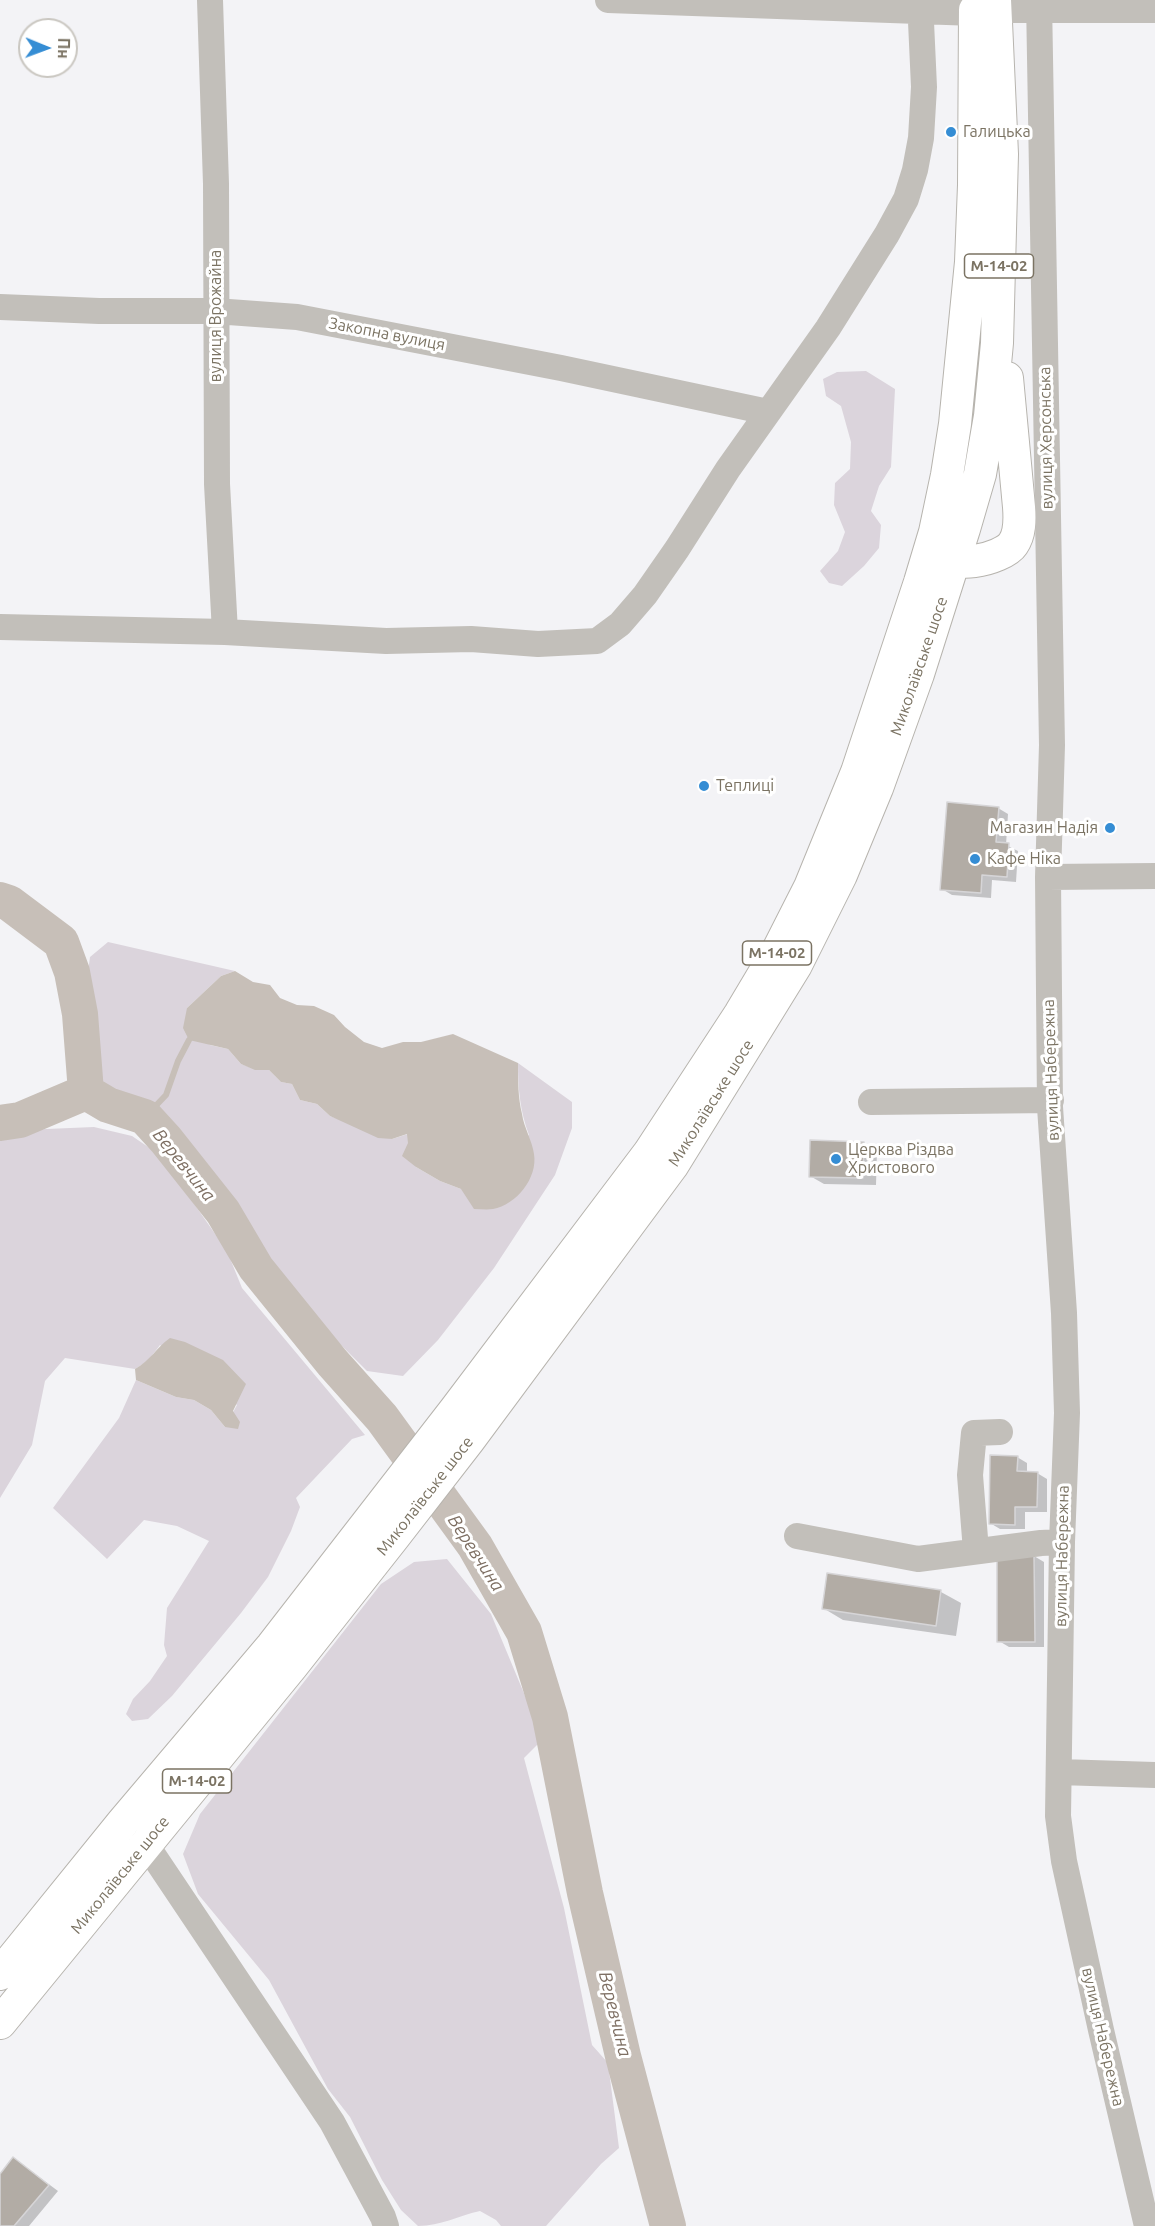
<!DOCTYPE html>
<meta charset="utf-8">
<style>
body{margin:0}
#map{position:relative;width:1155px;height:2226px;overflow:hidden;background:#f3f3f6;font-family:Ubuntu,sans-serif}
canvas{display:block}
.north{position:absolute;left:18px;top:18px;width:60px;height:60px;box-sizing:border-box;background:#fff;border:2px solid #cac7c1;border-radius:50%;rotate:91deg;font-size:16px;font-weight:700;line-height:24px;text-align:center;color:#7b7363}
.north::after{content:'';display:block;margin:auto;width:21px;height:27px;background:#358dd4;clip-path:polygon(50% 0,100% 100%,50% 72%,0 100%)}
</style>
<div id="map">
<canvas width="1155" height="2226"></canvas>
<div class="north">Пн</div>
</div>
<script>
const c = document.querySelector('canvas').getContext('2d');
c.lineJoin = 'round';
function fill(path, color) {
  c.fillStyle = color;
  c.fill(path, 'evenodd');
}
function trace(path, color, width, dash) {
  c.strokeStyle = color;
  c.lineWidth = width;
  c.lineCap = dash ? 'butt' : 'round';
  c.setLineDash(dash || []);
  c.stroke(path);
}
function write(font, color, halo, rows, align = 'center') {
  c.font = font + ' Ubuntu,sans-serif';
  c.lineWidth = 6;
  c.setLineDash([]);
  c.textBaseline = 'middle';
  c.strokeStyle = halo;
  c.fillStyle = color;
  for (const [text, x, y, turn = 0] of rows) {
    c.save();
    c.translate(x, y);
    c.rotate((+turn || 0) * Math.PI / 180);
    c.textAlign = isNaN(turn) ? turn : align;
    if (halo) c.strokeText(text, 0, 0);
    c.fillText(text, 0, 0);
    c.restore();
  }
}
const green = new Path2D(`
 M866 371 895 389 891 467 879 486 871 511 881 525 879 548 864 566 842 586 829 583 820 571 838 551 845 532 834 505 835 483 850 469 851 442 841 406 826 396 823 379 837 372Z
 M108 942 235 971 221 976 187 1008 210 1045 228 1049 241 1064 255 1069 269 1070 281 1082 292 1084 300 1100 317 1104 330 1116 392 1139 408 1134 416 1167 440 1181 461 1189 529 1135C520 1111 518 1089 518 1063L572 1102V1128L555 1175 494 1268 438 1340 403 1376 367 1371 288 1292 194 1152 168 1122 144 1105 121 1104 103 1095 96 1082 85 994 90 957Z
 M94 1127 132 1136 160 1155 227 1251 242 1288 365 1435 352 1439 296 1498 300 1507 291 1531 268 1577 241 1613 172 1696 148 1719 132 1721 126 1714 133 1699 150 1681 167 1656 164 1645 167 1608 209 1541 177 1526 144 1520 107 1559 53 1508 119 1418 136 1380 176 1397 194 1400 211 1410 225 1427 237 1405 160 1345 148 1361 135 1369 65 1358 45 1381 32 1445 0 1498V1135L23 1130Z
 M447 1559 491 1614 543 1739 524 1758 564 1908 592 2045 608 2063 619 2148 601 2164 546 2226H501L496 2220 480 2211C457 2216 441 2226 418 2226L401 2210 382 2180 350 2117 328 2089 269 1980 198 1894 183 1854 200 1814 381 1584 414 1562Z`);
const water = new Path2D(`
 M235 971 253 982 270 985 280 998 297 1005 314 1006 334 1015 345 1027 364 1042 382 1048 403 1042H421L453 1034 518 1063C518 1081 518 1097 522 1114 524 1128 532 1140 534 1154 538 1178 516 1205 493 1209 487 1210 480 1209 474 1209L461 1189 440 1181 416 1167 402 1156 408 1143 407 1134 392 1139 378 1138 330 1116 317 1104 300 1100 292 1084 281 1082 269 1070H255L241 1064 228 1049 189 1040 183 1028 187 1008 221 976Z
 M170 1338 185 1342 223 1360 246 1384 233 1411 240 1422 238 1429 225 1427 211 1410 194 1400 176 1397 136 1380 135 1369C151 1360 156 1348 170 1338Z`);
const shadow = new Path2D(`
 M998 808 1008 814 1006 845 1018 851 1016 882 992 880 991 898 952 895 942 889Z
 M863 1143 877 1151 876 1185 824 1184 810 1176Z
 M1017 1457 1027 1463V1473H1037L1047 1479V1512H1025V1529H1000L990 1523Z
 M1034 1556 1044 1562V1647H1009L999 1641Z
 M941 1592 961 1603 956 1636 843 1620 823 1608Z
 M23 2165 58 2191 29 2226H0V2176Z`);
const stream = new Path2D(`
 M145 1117 166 1095 178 1061 189 1040`);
const river = new Path2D(`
 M0 900 9 903 61 942 72 972 80 1014 86 1092
 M0 1123 20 1120 86 1092 108 1105 145 1117 166 1140 223 1212 256 1268 332 1362 382 1418 475 1546 524 1632 550 1717 585 1893 623 2056 668 2226`);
const building = new Path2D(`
 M947 802 999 807 996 842 1009 843 1007 877 982 875 981 893 940 890Z
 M810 1140 864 1142 863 1178 809 1177Z
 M990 1455 1018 1456 1017 1471 1038 1472 1037 1507H1015V1525L989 1524Z
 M997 1555H1034L1035 1642H997Z
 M827 1573 941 1590 936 1626 822 1609Z
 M13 2157 49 2185 14 2226H0V2174Z`);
const minor = new Path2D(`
 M210 0 216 184 217 484 225 632
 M608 0 975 13
 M1039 0 1052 745 1048 877 1050 1107 1064 1313 1067 1413 1062 1542 1058 1816 1064 1861 1101 2030 1147 2226
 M995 10H1155
 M0 307 99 311H215L297 317 561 368 768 412
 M0 627 225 632 386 641 471 639 538 644 597 641 620 624 645 595 677 549 728 469 828 328 887 234 906 199 915 170 921 138 924 87 920 0
 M1048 877 1155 876
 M871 1102 1051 1100
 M797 1536 918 1559 1041 1543 1062 1542
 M976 1551 970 1475 974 1433 1000 1432
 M1059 1772 1155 1775
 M145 1843 332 2122 383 2217 386 2226`);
const major = new Path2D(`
 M945 546C942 574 1003 559 1013 544 1020 534 1020 520 1019 507L1007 378
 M0 1974 123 1822 272 1646 455 1410 649 1153 740 1014 777 952 810 887 857 772 920 582 935 532 947 475 955 424 971 262 974 185 975 10
 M0 2023 292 1666 393 1538 469 1440 672 1166 796 965 841 875 877 788 918 674 964 529 980 474 990 416 997 343 1002 154 995 0`);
const markers = [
 [951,132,6,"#358dd4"],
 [704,786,6,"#358dd4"],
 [1110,828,6,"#358dd4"],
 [975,859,6,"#358dd4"],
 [836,1159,6,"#358dd4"]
];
const shields = [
 [999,266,69],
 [777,953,69],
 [197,1781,69]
];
const shieldNames = [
 ["М-14-02",999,266],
 ["М-14-02",777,953],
 ["М-14-02",197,1781]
];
const poiNames = [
 ["Галицька",963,132],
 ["Теплиці",716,786],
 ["Магазин Надія",1098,828,"right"],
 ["Кафе Ніка",987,859],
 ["Церква Різдва",848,1150],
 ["Христового",848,1168]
];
const streetNames = [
 ["вулиця Врожайна",216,316,-90],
 ["Закопна вулиця",387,334,11],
 ["вулиця Херсонська",1046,438,-91],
 ["Миколаївське шосе",919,666,-71],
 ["вулиця Набережна",1051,1070,-92],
 ["Миколаївське шосе",711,1103,-58],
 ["Миколаївське шосе",425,1496,-52],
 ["вулиця Набережна",1062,1556,-89],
 ["Миколаївське шосе",120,1875,-51],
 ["вулиця Набережна",1103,2037,77]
];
const waterNames = [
 ["Веревчина",184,1165,51],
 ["Веревчина",476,1553,57],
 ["Веревчина",615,2014,76]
];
fill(green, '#dbd4dc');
fill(water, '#c7bfb8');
fill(shadow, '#0003');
trace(stream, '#c7bfb8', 6);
trace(river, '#c7bfb8', 36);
fill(building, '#b2aca5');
trace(building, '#d6d5d7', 1.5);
trace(major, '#b7b4ae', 34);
trace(minor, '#c2bfba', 26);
trace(major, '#fff', 32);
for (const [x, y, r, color] of markers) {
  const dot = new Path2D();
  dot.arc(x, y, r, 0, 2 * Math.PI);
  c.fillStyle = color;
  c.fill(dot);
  trace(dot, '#fff', 2);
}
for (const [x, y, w] of shields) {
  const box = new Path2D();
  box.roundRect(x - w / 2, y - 12, w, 24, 4.5);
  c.fillStyle = '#fff';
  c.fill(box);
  trace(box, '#7b7363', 1.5);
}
write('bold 15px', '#7b7363', null, shieldNames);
write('16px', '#7b7363', '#fff', poiNames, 'left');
write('16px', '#7b7363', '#fff', streetNames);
write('italic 18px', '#7e6f63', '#fff', waterNames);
</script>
